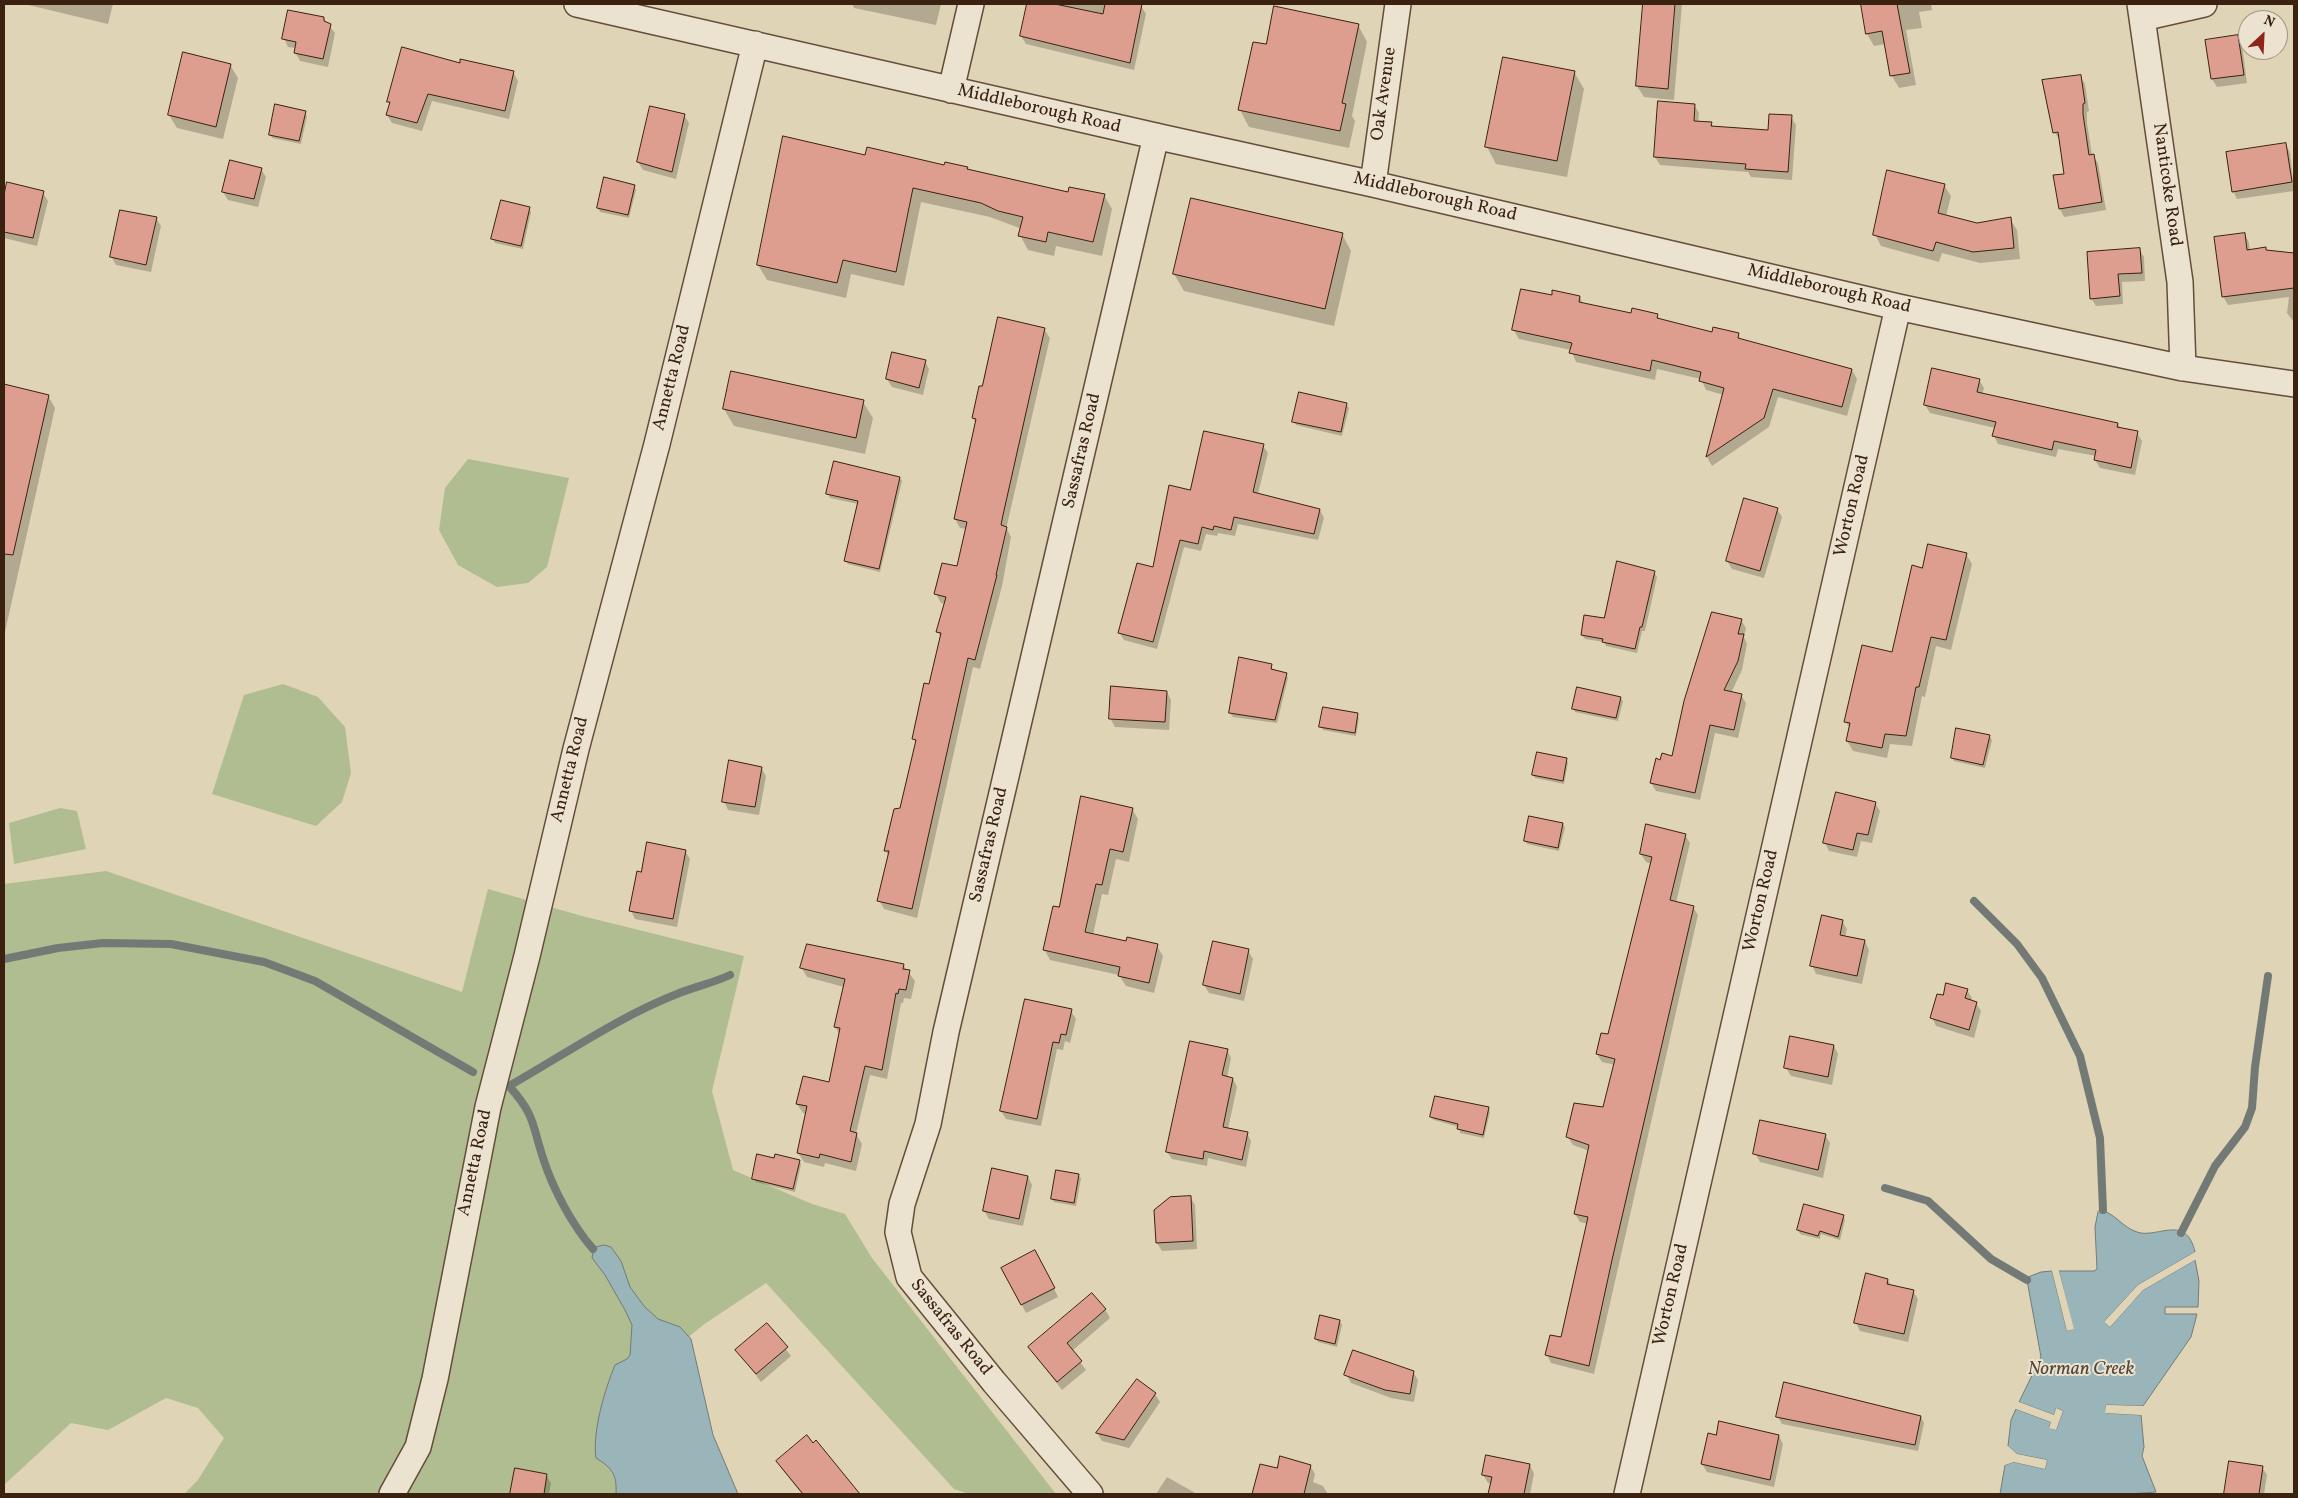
<!DOCTYPE html>
<style>
body{margin:0}
#map{position:relative;width:2298px;height:1498px;overflow:hidden;background:#e0d4b6;font-family:Vollkorn,serif}
canvas{display:block}
.frame{position:absolute;inset:0;border:5px solid #3a2110;pointer-events:none}
.north{position:absolute;left:2238px;top:10px;width:50px;height:50px;box-sizing:border-box;background:#ebe3d0;border:1px solid #a49583;border-radius:50%;rotate:25deg;font-size:14px;font-weight:700;line-height:20px;text-align:center;color:#3a2110}
.north::after{content:'';display:block;margin:auto;width:18px;height:22px;background:#8f2418;clip-path:polygon(50% 0,100% 100%,50% 72%,0 100%)}
</style>
<div id="map">
<canvas width="2298" height="1498"></canvas>
<div class="frame"></div>
<div class="north">N</div>
</div>
<script>
const c = document.querySelector('canvas').getContext('2d');
c.lineJoin = 'round';
function fill(path, color) {
  c.fillStyle = color;
  c.fill(path, 'evenodd');
}
function trace(path, color, width, dash) {
  c.strokeStyle = color;
  c.lineWidth = width;
  c.lineCap = dash ? 'butt' : 'round';
  c.setLineDash(dash || []);
  c.stroke(path);
}
function write(font, color, halo, rows, align = 'center') {
  c.font = font + ' Vollkorn,serif';
  c.lineWidth = 4;
  c.setLineDash([]);
  c.textBaseline = 'middle';
  c.strokeStyle = halo;
  c.fillStyle = color;
  for (const [text, x, y, turn = 0] of rows) {
    c.save();
    c.translate(x, y);
    c.rotate((+turn || 0) * Math.PI / 180);
    c.textAlign = isNaN(turn) ? turn : align;
    if (halo) c.strokeText(text, 0, 0);
    c.fillText(text, 0, 0);
    c.restore();
  }
}
const green = new Path2D(`
 M468 459 569 478 547 567 528 583 497 587 458 565 439 530 445 488Z
 M283 684 318 697 345 727 351 773 342 802 316 826 212 794 244 695Z
 M60 808 77 811 86 849 14 864 9 823Z
 M106 871 462 992 488 889 582 916 744 956 712 1091 733 1170 812 1204 845 1214 872 1258 1056 1494H969L954 1489 766 1283 703 1325 637 1379 627 1494H184L198 1480 224 1438 198 1408 166 1398 108 1430 71 1423 4 1485V884Z`);
const water = new Path2D(`
 M2100 1210C2114 1212 2123 1228 2137 1232 2157 1239 2186 1213 2195 1252L2138 1285 2104 1322 2110 1327 2143 1290 2195 1260 2199 1281 2198 1307H2165V1314H2197L2191 1337 2143 1406 2106 1405V1413L2141 1415 2144 1447 2142 1456 2156 1492 2128 1494H2000L2005 1465 2014 1462 2045 1469 2047 1460 2017 1454 2008 1446 2011 1420 2016 1409 2051 1422 2049 1427 2056 1430 2063 1411 2056 1408 2054 1415 2019 1402 2041 1357 2027 1280 2028 1277 2041 1272 2052 1271 2067 1331 2073 1329 2059 1271H2094L2097 1269 2095 1227 2098 1212Z
 M604 1245 611 1247 621 1261 630 1287 644 1306 658 1319 680 1327 691 1339 713 1435 738 1494H616C617 1474 612 1468 596 1458 592 1432 605 1389 615 1365L627 1359 630 1355 632 1325 625 1310 605 1275 592 1258 594 1248Z`);
const pier = new Path2D(`
 M2195 1252V1255L2139 1287 2108 1322 2110 1324 2142 1288 2195 1258V1260L2143 1290 2110 1327 2104 1322 2138 1285Z
 M2052 1271H2055L2069 1328 2071 1327 2056 1271H2059L2074 1329 2067 1331Z
 M2019 1402 2054 1415 2056 1408 2063 1411 2056 1430 2049 1428 2051 1422 2016 1409 2017 1406 2053 1420 2052 1426 2054 1427 2060 1412 2058 1411 2053 1417 2018 1404Z
 M2106 1405 2143 1406V1409L2108 1407V1411L2142 1412 2141 1415 2105 1413Z
 M2008 1446 2017 1454 2047 1460 2045 1469 2014 1462 2005 1465V1462L2013 1460 2043 1466 2044 1462 2016 1456 2007 1449Z`);
const shadow = new Path2D(`
 M24 4H113L108 24Z
 M845 4H941L936 25 854 8 853 5Z
 M1028 4H1132L1141 6 1146 14 1134 70 1026 44 1021 36Z
 M1644 4H1682L1674 100 1644 97 1637 86Z
 M1862 4H1931L1932 10 1919 12 1922 28 1906 30 1916 85 1899 88 1892 76 1886 44 1874 46 1867 34Z
 M324 19 335 33 328 67 300 61 295 52 296 48 288 47 284 38Z
 M1358 25 1367 42 1352 116 1355 121 1349 148 1249 127 1240 110 1267 46Z
 M2237 37 2242 45 2247 83 2217 87 2212 79 2206 41Z
 M230 65 238 78 223 139 177 128 169 115Z
 M460 65 513 72 518 81 509 119 432 101 422 131 392 123 387 115 390 105 389 102Z
 M1574 72 1584 89 1567 177 1496 164 1487 147Z
 M2080 76 2085 84 2089 111 2087 112V123L2092 155 2098 163 2106 210 2064 217 2060 209 2066 175 2060 140 2054 132Z
 M1694 105 1699 113 1698 122 1711 123 1713 127 1769 131 1791 117 1796 125 1792 180 1751 177 1748 172 1660 165 1655 157Z
 M305 112 307 116 301 144 272 138 270 134Z
 M684 115 689 123 676 179 643 170 638 162Z
 M2286 144 2290 153 2294 191 2237 199 2233 191Z
 M866 156 967 168 968 170 1069 193 1104 195 1112 209 1102 256 1056 246 1054 256 1028 250 1020 235 1022 229 990 217 921 202 904 286 851 274 846 298 767 280 758 265Z
 M261 169 266 177 258 207 228 200 223 192Z
 M8 184 43 193 48 201 37 246 4 238V201Z
 M1944 185 1951 196 1946 216 1977 224 2010 219 2017 230 2020 259 1980 263 1942 253 1939 262 1881 246 1875 234Z
 M634 186 636 190 629 218 600 212 598 208Z
 M529 208 531 212 523 249 495 243 493 239Z
 M156 218 161 226 151 272 116 265 111 256Z
 M1342 234 1351 251 1334 326 1184 291 1174 274Z
 M2245 234 2249 243 2250 251 2294 254V322L2287 313 2289 297 2228 305 2223 296Z
 M2139 249 2144 257 2145 281 2122 282 2123 304 2096 306 2091 298Z
 M1553 297H1580L1583 304 1632 314 1657 315 1661 321 1713 333 1738 335 1742 341 1852 370 1857 379 1847 416 1778 397 1769 427 1712 466 1707 457 1724 395 1706 390 1701 379 1657 369 1655 380 1576 362 1571 350 1519 339 1513 329Z
 M1044 329 1050 338 1007 525V529L1011 537 1002 586 980 669 973 667 917 918 884 909 879 900 889 857 885 850 901 809 916 744 914 739 941 638 938 632 946 604 941 603 936 594 958 568 967 529 960 528 955 519 976 423 973 418 983 388Z
 M925 361 929 369 923 395 892 387 887 379Z
 M1979 380 1984 388 1982 395 2118 424 2121 429 2137 433 2142 441 2135 475 2100 468 2095 460 2096 456 2058 449 2056 457 1998 444 1994 436 1995 428 1930 413 1925 405Z
 M4 386 48 396 55 408 5 632Z
 M863 402 873 418 865 454 734 426 724 409Z
 M1346 404 1349 408 1342 436 1296 425 1294 422Z
 M1263 446 1268 453 1258 494 1320 510 1324 518 1318 540 1238 524 1235 536 1218 533 1217 536 1206 534 1201 551 1184 547 1157 649 1124 640 1119 632 1154 568Z
 M900 478 902 481 880 572 848 564 845 561 858 504 830 498 828 494Z
 M1777 509 1782 517 1764 578 1732 569 1727 561Z
 M1966 554 1972 564 1951 650 1936 646 1925 697 1922 696 1912 746 1890 744 1887 758 1853 751 1847 741 1850 729 1846 722 1892 653 1923 569Z
 M1654 572 1657 577 1645 631H1642L1637 653 1606 646 1604 642 1585 639 1582 635 1605 619Z
 M1741 620 1746 628 1744 637 1747 644 1742 670 1731 693 1741 695 1746 703 1738 738 1715 733 1700 800 1656 791 1651 783 1672 757Z
 M1271 666 1273 671 1286 674 1288 678 1277 723 1233 717 1230 713Z
 M1167 692 1171 700 1169 730 1115 727 1110 718Z
 M1620 698 1623 701 1618 721 1575 712 1573 708Z
 M1357 715 1359 718 1356 736 1323 730 1321 727Z
 M1990 737 1992 740 1985 768 1954 761 1952 757Z
 M1566 759 1568 763 1564 784 1535 778 1533 775Z
 M761 768 766 776 759 815 728 810 724 801Z
 M1875 803 1880 811 1872 843 1861 841 1857 857 1829 851 1825 843Z
 M1132 809 1138 819 1129 862 1116 859 1108 895 1102 894 1093 935 1127 943 1157 946 1163 956 1154 993 1126 986 1119 975 1050 960 1044 949 1060 909Z
 M1563 824 1565 828 1559 851 1527 844 1525 841Z
 M1685 835 1690 843 1676 903 1693 907 1698 915 1594 1374 1551 1363 1547 1355 1562 1338 1588 1224 1580 1222 1575 1214 1589 1151 1573 1145 1568 1137 1604 1109 1615 1065 1602 1062 1597 1054 1609 1036 1652 864 1646 862 1641 854Z
 M685 851 690 859 677 927 635 919 631 911 642 874Z
 M1842 921 1847 929 1845 937 1865 941 1869 950 1862 984 1816 974 1812 965Z
 M1248 951 1253 959 1244 1001 1209 993 1204 985Z
 M903 965 915 981 911 999 904 998 903 1003H901L887 1079 870 1075 856 1134 862 1144 856 1171 825 1163 824 1167 804 1162 798 1153 807 1114 803 1113 797 1104 830 1083 840 1035 835 1027 844 987 807 977 801 967Z
 M1967 990 1972 998 1971 1001 1976 1003 1981 1011 1974 1038 1936 1026 1932 1017 1944 997Z
 M1071 1011 1076 1019 1070 1043 1065 1041 1063 1050 1057 1049 1041 1126 1006 1119 1001 1111Z
 M1834 1046 1838 1054 1832 1085 1791 1076 1786 1068Z
 M1227 1050 1231 1058 1227 1078 1233 1079 1237 1087 1228 1129 1247 1133 1251 1141 1246 1167 1208 1158 1207 1166 1172 1159 1167 1152Z
 M1488 1108 1490 1112 1484 1138 1460 1133 1459 1127 1434 1120 1431 1117Z
 M1825 1135 1830 1143 1823 1178 1760 1162 1755 1153Z
 M775 1160 799 1161 801 1164 795 1192 756 1182 753 1178Z
 M1078 1175 1081 1178 1076 1206 1054 1202 1052 1199Z
 M1028 1177 1032 1185 1023 1226 989 1219 984 1211Z
 M1190 1197 1195 1205 1197 1249 1162 1251 1157 1243Z
 M1843 1216 1845 1220 1840 1240 1821 1234 1820 1239 1800 1234 1798 1230Z
 M1040 1260 1058 1297 1026 1313 1022 1305Z
 M1888 1280 1891 1286 1913 1291 1918 1299 1908 1342 1860 1331 1856 1323Z
 M1105 1309 1110 1318 1072 1351 1086 1370 1062 1390 1029 1348Z
 M1340 1321 1342 1325 1337 1347 1318 1342 1316 1339Z
 M767 1324 791 1356 761 1382 737 1350Z
 M1413 1372 1418 1380 1414 1402 1391 1398 1351 1383 1346 1374Z
 M1137 1381 1155 1394 1160 1402 1129 1448 1102 1441 1097 1433Z
 M1785 1383 1921 1417 1924 1423 1918 1451 1782 1424 1778 1417Z
 M1717 1436H1779L1783 1444 1774 1487 1707 1472 1702 1464Z
 M816 1442 858 1494H808L805 1490 801 1493 782 1469 777 1461Z
 M2230 1462 2262 1467 2267 1475 2264 1494H2225Z
 M1530 1465 1534 1474 1530 1494H1489L1492 1484 1488 1483 1483 1475Z
 M1260 1466 1278 1470 1310 1466 1315 1474 1313 1482 1323 1486 1328 1494H1253Z
 M516 1470 546 1475 551 1483 549 1494H512Z
 M1167 1477 1197 1494H1156Z`);
const stream = new Path2D(`
 M1974 901 2017 944 2042 978 2080 1056 2100 1138 2103 1210
 M4 959 58 948 103 943 171 944 264 962 315 981 473 1072
 M1885 1188 1928 1201 1991 1259 2027 1280
 M2181 1233 2215 1166 2245 1127 2252 1108 2255 1067 2268 976
 M593 1249C572 1225 553 1189 543 1158 532 1124 535 1115 509 1086 562 1056 620 1016 677 994 694 987 713 983 730 975`);
const building = new Path2D(`
 M1027 4H1055L1103 14 1105 4H1142L1130 63 1020 36Z
 M1643 4H1675L1668 89 1636 86Z
 M1861 4H1897L1910 73 1890 76 1882 31 1866 34Z
 M1274 6 1359 24 1342 103 1346 104 1340 131 1238 110 1253 42 1266 44Z
 M288 10 324 17V21L331 24 323 59 294 53 296 42 282 39Z
 M2238 35 2244 75 2211 79 2205 40Z
 M402 47 460 63V59L514 71 505 111 428 94 417 123 386 115 390 102H387Z
 M183 52 231 64 216 127 168 115Z
 M1503 57 1575 71 1557 161 1485 147Z
 M2081 75 2085 103 2083 104V114L2089 155 2094 154 2102 202 2059 209 2053 175 2064 174 2058 132 2053 133 2042 80Z
 M1658 101 1695 104 1694 121 1712 122 1711 126 1768 130 1769 114 1792 115 1788 172 1745 169 1746 164 1654 157Z
 M275 104 306 111 299 141 269 135Z
 M650 106 685 114 672 172 637 162Z
 M783 136 865 155 867 147 944 165 945 162 968 167 967 169 1068 192 1069 187 1105 194 1093 242 1048 232 1046 242 1018 236 1023 217 998 211 981 203 913 188 896 272 843 260 837 283 757 265Z
 M2286 143 2292 182 2232 192 2226 152Z
 M230 160 262 168 254 199 222 192Z
 M1887 170 1945 184 1938 213 1977 223 2011 217 2014 248 1973 252 1936 242 1933 251 1873 235Z
 M604 177 635 185 628 215 597 208Z
 M7 182 44 191 33 238 4 232V195Z
 M1191 198 1343 233 1325 309 1173 274Z
 M501 200 530 207 521 246 491 239Z
 M120 210 157 217 146 265 110 257Z
 M2245 233 2247 250 2266 247V250L2294 253V288L2222 297 2214 237Z
 M2140 248 2142 273 2118 274 2120 296 2090 299 2087 252Z
 M1521 289 1552 295V290L1580 296 1579 302 1631 313 1632 308 1658 314 1657 318 1712 332 1713 327 1739 333 1738 338 1852 369 1842 407 1773 389 1764 418 1706 457 1724 388 1699 381 1701 372 1652 360 1650 371 1569 353 1572 343 1512 330Z
 M998 317 1045 328 1003 515 1001 525 1007 527 996 575H997L975 660 968 658 912 909 877 901 889 851H884L894 809 900 808 916 740 912 739 924 683 929 684 941 633 936 632 946 597 934 594 942 563 957 566 967 522 954 519 976 419 972 418 979 386H982Z
 M892 352 926 360 919 388 886 379Z
 M1932 368 1980 379 1977 392 2118 423 2117 427 2138 431 2131 468 2094 460 2096 450 2054 441 2052 450 1992 436 1996 422 1924 405Z
 M731 371 864 400 856 438 723 409Z
 M4 384 49 395 13 555 4 554Z
 M1299 392 1347 403 1341 432 1292 422Z
 M1204 431 1264 444 1253 492 1320 509 1314 534 1234 517 1231 530 1214 526 1213 530 1202 527 1198 544 1180 540 1153 642 1118 633 1137 563 1153 567 1169 485 1190 490Z
 M834 461 900 477 879 569 844 561 858 501 826 494Z
 M1744 498 1778 508 1760 571 1726 561Z
 M1928 544 1967 553 1946 640 1931 637 1919 687H1916L1906 736 1885 734 1882 748 1846 741 1850 723 1844 722 1862 645 1892 652 1912 565 1922 568Z
 M1617 561 1655 571 1642 627H1640L1635 649 1602 642 1603 639 1581 635 1584 615 1604 618Z
 M1712 612 1742 619 1738 634H1744L1738 661 1724 690 1742 694 1734 730 1710 725 1695 793 1650 783 1656 758 1660 760 1662 753 1672 756 1684 701Z
 M1239 657 1272 664 1271 669 1287 673 1275 720 1229 713Z
 M1111 686 1167 691 1165 722 1109 719Z
 M1577 687 1621 697 1616 718 1572 709Z
 M1323 707 1358 713 1355 733 1319 727Z
 M1956 728 1990 735 1983 765 1951 758Z
 M1537 752 1567 758 1563 781 1532 775Z
 M729 760 762 767 755 807 722 802Z
 M1836 792 1876 802 1868 835 1857 833 1853 850 1823 843Z
 M1081 796 1133 808 1123 852 1110 849 1102 885 1096 884 1085 932 1126 941 1127 937 1158 944 1149 983 1118 976 1120 967 1043 950 1053 906 1059 907Z
 M1529 816 1563 823 1558 848 1524 841Z
 M1646 824 1686 834 1670 900 1694 906 1612 1260 1589 1366 1545 1355 1550 1335 1561 1337 1588 1217 1574 1214 1589 1145 1566 1137 1574 1103 1603 1107 1615 1059 1596 1054 1601 1033 1608 1034 1652 857 1640 854Z
 M647 842 686 850 673 919 629 911 637 871 641 872Z
 M1822 915 1843 920 1840 935 1865 940 1857 976 1810 966Z
 M1213 941 1249 949 1240 994 1203 985Z
 M807 944 904 964 903 969 910 970 906 990 899 989 898 994 896 993 882 1070 865 1066 850 1131 857 1133 851 1162 820 1154 819 1158 797 1153 807 1106 796 1104 803 1076 829 1082 840 1028 834 1027 845 979 800 968Z
 M1946 983 1968 989 1965 998 1977 1002 1969 1030 1930 1018 1937 994 1943 995Z
 M1025 999 1072 1009 1066 1035 1061 1034 1059 1043 1053 1042 1037 1119 1000 1111Z
 M1790 1036 1834 1045 1828 1077 1784 1068Z
 M1190 1041 1228 1049 1222 1075 1233 1078 1223 1127 1248 1132 1242 1160 1204 1151 1203 1159 1166 1152Z
 M1435 1096 1489 1107 1483 1135 1457 1129 1458 1124 1430 1117Z
 M1760 1120 1826 1134 1818 1170 1753 1154Z
 M757 1154 774 1158 775 1154 800 1160 793 1189 752 1179Z
 M992 1168 1028 1176 1019 1219 983 1211Z
 M1056 1170 1079 1174 1074 1203 1051 1199Z
 M1191 1196 1193 1241 1156 1243 1154 1210 1170 1197Z
 M1804 1204 1844 1215 1838 1237 1820 1231 1818 1236 1797 1230Z
 M1035 1250 1055 1288 1021 1305 1001 1268Z
 M1866 1273 1888 1279 1887 1284 1914 1290 1904 1334 1854 1323Z
 M1092 1293 1106 1309 1067 1343 1082 1361 1057 1382 1028 1347Z
 M1320 1315 1340 1320 1335 1344 1315 1339Z
 M767 1323 788 1347 756 1374 735 1350Z
 M1353 1350 1414 1371 1410 1394 1385 1390 1344 1375Z
 M1137 1379 1156 1393 1124 1440 1096 1433Z
 M1784 1382 1921 1416 1915 1445 1776 1417Z
 M1719 1421 1779 1435 1770 1480 1701 1464 1708 1433 1716 1435Z
 M807 1435 813 1443 816 1440 860 1494H803L776 1461Z
 M1486 1455 1530 1464 1524 1494H1488L1492 1477 1482 1475Z
 M1280 1456 1311 1465 1304 1494H1252L1260 1464 1277 1468Z
 M2229 1461 2263 1466 2259 1494H2224Z
 M515 1468 547 1474 544 1494H510Z`);
const street = new Path2D(`
 M577 4 1164 138 1373 184 1898 307 2183 368 2294 384
 M2140 4 2180 282 2183 368
 M2142 18 2204 4
 M951 90 971 4
 M1373 184 1398 4
 M392 1494 418 1447 435 1379 488 1107 527 956 576 749 657 444 755 44
 M1090 1494 994 1382 909 1277 898 1232 902 1204 928 1124 946 1032 1156 136
 M1627 1494 1898 307`);
const streetNames = [
 ["Oak Avenue",1385,94,-82],
 ["Middleborough Road",1039,110,13],
 ["Nanticoke Road",2166,185,82],
 ["Middleborough Road",1435,198,13],
 ["Middleborough Road",1829,290,13],
 ["Annetta Road",673,378,-76],
 ["Sassafras Road",1083,451,-77],
 ["Worton Road",1853,506,-77],
 ["Annetta Road",571,770,-76],
 ["Sassafras Road",990,845,-77],
 ["Worton Road",1762,901,-77],
 ["Annetta Road",476,1163,-78],
 ["Worton Road",1672,1295,-77],
 ["Sassafras Road",950,1328,51]
];
const waterNames = [
 ["Norman Creek",2081,1371]
];
fill(green, '#afbd90');
fill(water, '#99b5ba');
trace(water, '#737a76', 1);
fill(pier, '#e0d4b6');
fill(shadow, '#0003');
trace(stream, '#737a76', 8);
fill(building, '#dd9e90');
trace(building, '#3a2110', 1);
trace(street, '#644e3a', 28);
trace(street, '#ebe3d0', 25);
write('18px', '#3a2110', '#ebe3d0', streetNames);
write('italic 19px', '#52463a', '#ebe3d0', waterNames);
</script>
